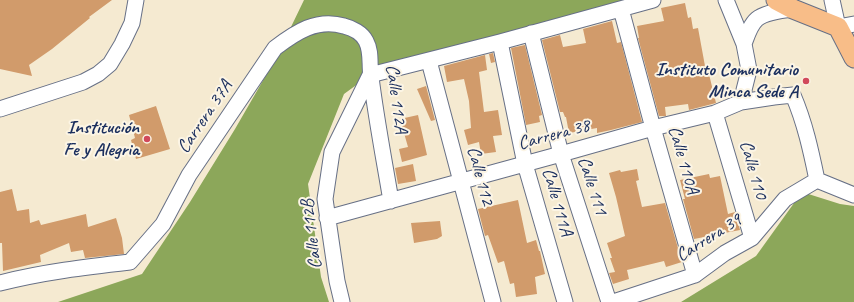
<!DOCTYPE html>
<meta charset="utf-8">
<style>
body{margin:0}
canvas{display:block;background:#f5ead1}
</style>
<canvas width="854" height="302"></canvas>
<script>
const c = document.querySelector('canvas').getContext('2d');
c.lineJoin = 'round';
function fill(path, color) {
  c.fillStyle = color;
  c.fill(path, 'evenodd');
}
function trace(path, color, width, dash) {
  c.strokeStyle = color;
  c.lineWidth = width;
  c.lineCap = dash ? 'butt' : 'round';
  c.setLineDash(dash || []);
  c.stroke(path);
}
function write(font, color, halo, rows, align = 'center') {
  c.font = font + ' Caveat,sans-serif';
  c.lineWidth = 4;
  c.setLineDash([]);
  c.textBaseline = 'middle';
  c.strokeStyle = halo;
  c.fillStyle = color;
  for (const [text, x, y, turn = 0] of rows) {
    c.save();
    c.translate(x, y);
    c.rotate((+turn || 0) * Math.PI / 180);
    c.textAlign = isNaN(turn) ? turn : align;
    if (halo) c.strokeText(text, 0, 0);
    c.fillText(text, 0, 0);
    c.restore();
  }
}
const forest = new Path2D(`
 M304 0H642L370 75 344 94 308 184 321 277 329 302H58L142 274 190 202 235 129 276 58Z
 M802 192 840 204 854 206V302H681L756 256Z`);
const building = new Path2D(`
 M0 0H112L89 17 90 18 52 49 29 65 32 76 0 69Z
 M685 3 688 18 691 17 693 29 698 28 705 66H707L716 103 689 110 688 104 665 107 666 116H659L638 38H639L637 26 664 21 661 8Z
 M612 21 617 43 621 42 642 122 611 130 597 133V128L569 133 566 117H565L563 112H560L542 40 560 35 563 47 586 43 583 29Z
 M525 45 542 115 539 116 540 122 526 125 511 48Z
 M493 53 495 62 491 63 489 54Z
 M485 55 487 70 479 72 484 112 498 110 502 135 493 136 496 152 481 154 479 142 468 145 464 130 471 128 469 101 464 79 447 82 444 66Z
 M426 86 435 120 431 121 417 89Z
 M156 106 170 149 136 159 131 140 135 138 129 115Z
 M418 115 427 155 402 162 399 149 408 147 400 119Z
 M413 164 416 181 398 184 395 168Z
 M637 169 639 180 636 181 642 207 665 203 682 262 666 267 664 261 627 270 629 279 613 284 609 273 615 272 610 258H612L607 243 625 236 616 197 609 173 620 170 621 172Z
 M709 174 710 178 720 176 728 214 735 212 740 230 694 239 683 199H685L680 180Z
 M12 189 17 211 29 209 30 223 39 220 41 225 86 214 88 227 116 218 122 238 124 254 85 258 83 250 71 252 69 243 40 255 41 262 3 271 2 243H0V192Z
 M518 200 527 243 536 240 539 251H540L545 274 535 277 537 294 516 297 514 283 510 284 504 261 498 263 488 235 485 236 478 209Z
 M440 221 442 236 437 239 414 243 411 223Z`);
const minor = new Path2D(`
 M726 0 744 44 749 70 741 102
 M832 0 838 27 854 24
 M621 9 653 128 695 275
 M531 33 561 154 609 302
 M500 42 525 164 565 302
 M744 44C747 36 750 25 757 19 764 13 784 10 793 9
 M429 61 493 302
 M370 75 500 42 653 0
 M0 109 83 82 98 74 110 64 122 44 132 23 136 0
 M715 113 752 238
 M817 180 854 195
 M327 218 561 154 653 128 715 113 741 102 774 97 793 95C805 123 811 151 817 180
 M0 283C43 272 86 267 130 262L163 224 189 175 275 48C296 32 317 18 344 26 352 28 362 33 366 41 372 52 369 65 371 77 376 118 384 159 391 201
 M342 302 337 281 325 199 332 152 370 75
 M613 302 695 275 725 253 752 238 785 199 817 180`);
const major = new Path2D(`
 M776 0 793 9 838 27 854 58`);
const markers = [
 [806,81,4,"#d1495b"],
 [147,139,4,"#d1495b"]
];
const poiNames = [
 ["Instituto Comunitario",798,70],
 ["Minca Sede A",798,92],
 ["Institución",139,128],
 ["Fe y Alegria",139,150]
];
const streetNames = [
 ["Calle 112A",396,99,82],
 ["Carrera 37A",205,117,-56],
 ["Carrera 38",554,135,-15],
 ["Calle 110A",683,160,74],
 ["Calle 110",753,170,74],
 ["Calle 112",480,176,75],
 ["Calle 111",592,186,72],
 ["Calle 111A",557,202,74],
 ["Calle 112B",312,234,-97],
 ["Carrera 39",709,238,-32]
];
fill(forest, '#8ca75a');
fill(building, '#d19b6b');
trace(minor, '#677086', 17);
trace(major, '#677086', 21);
trace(minor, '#fff', 15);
trace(major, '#f8bd88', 19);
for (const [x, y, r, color] of markers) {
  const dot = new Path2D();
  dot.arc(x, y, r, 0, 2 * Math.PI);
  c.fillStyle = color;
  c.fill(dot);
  trace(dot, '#fcf5e5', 1.5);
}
write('bold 19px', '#1b2f5e', '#fcf5e5', poiNames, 'right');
write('19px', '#1b2f5e', '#fcf5e5', streetNames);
</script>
